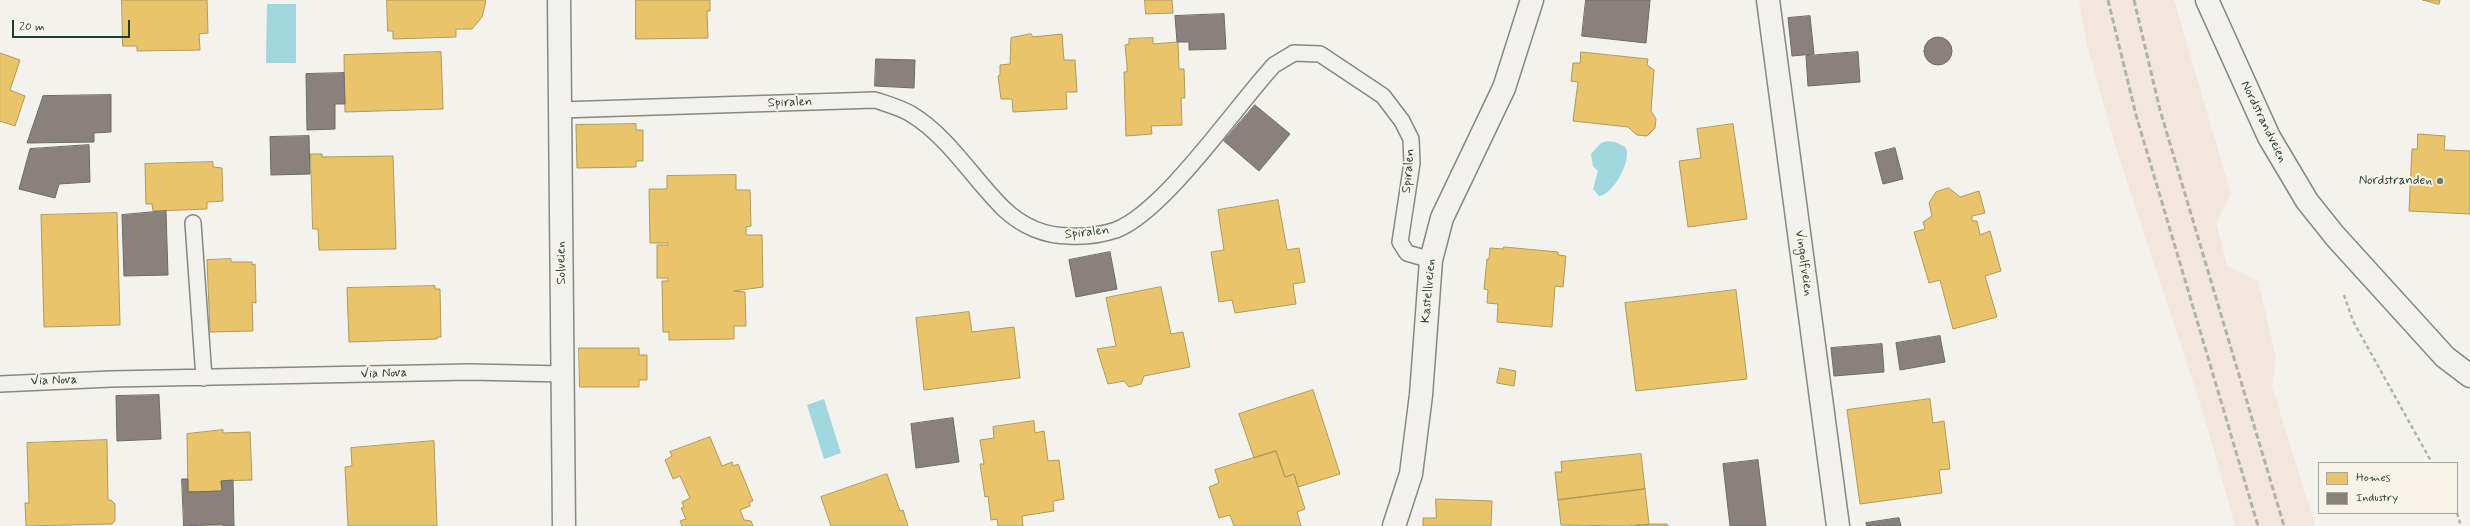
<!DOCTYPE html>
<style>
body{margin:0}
#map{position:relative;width:2470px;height:526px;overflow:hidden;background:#f4f2ec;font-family:Mynerve,sans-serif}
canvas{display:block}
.legend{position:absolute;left:2318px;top:462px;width:140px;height:52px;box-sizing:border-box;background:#f7f3e8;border:1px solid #a1aaa0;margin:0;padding:5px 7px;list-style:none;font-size:12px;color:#1f3d34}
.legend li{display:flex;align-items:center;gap:8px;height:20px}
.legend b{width:20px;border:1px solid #a1aaa0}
.scale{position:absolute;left:12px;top:20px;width:118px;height:18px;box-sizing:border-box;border:2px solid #1f3d34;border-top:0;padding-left:5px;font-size:12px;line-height:14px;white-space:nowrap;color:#1f3d34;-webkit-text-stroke:3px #f7f3e8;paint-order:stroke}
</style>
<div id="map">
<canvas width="2470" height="526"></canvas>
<ul class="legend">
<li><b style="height:11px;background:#e9c46a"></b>Homes</li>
<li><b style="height:11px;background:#8a817c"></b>Industry</li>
</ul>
<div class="scale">20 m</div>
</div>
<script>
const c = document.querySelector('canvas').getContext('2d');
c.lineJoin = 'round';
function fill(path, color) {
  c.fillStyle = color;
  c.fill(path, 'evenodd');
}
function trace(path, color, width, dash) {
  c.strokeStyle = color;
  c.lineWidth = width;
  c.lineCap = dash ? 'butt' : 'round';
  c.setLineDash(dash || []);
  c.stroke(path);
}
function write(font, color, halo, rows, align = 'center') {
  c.font = font + ' Mynerve,sans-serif';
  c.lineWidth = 4;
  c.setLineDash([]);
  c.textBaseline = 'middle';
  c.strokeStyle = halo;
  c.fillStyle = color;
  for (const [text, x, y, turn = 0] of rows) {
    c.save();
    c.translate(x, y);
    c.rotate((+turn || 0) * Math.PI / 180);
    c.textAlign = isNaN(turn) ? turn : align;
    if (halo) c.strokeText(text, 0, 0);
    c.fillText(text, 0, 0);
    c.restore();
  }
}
const built = new Path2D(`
 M2079 0H2174L2231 194 2216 222 2227 266 2258 281 2276 358 2272 386 2315 526H2235L2205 419 2115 145 2087 45Z`);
const water = new Path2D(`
 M267 4H296V63H266Z
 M1607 141 1615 142 1625 147C1634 159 1611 197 1599 196L1593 189 1598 171 1593 166 1591 154 1601 143Z
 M824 399 841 453 824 459 807 405Z`);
const homes = new Path2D(`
 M122 0H207L208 33 199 34 200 50 137 51V46H123Z
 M387 0H485L486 1 482 17 472 29H456V37L393 39V31H388Z
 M636 0H710V11H707L708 38 636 39Z
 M1145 0H1172L1173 13 1146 14Z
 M2423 0H2440L2439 4Z
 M1031 34 1033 37 1062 34 1064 60H1075L1077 92H1066L1067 109 1013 112 1012 99H1001L998 76 1000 75V65L1010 64 1011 38Z
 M1153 38V44L1178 42 1179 69H1184L1185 98H1181L1182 125 1151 126 1152 134 1126 136 1124 72H1127V66L1125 45 1129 44V39Z
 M441 52 443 109 345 112 344 55Z
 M1581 52 1648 59 1647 65 1654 70 1651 111 1656 119 1655 128 1647 136 1637 135 1628 127 1573 121 1578 82 1571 81 1573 63H1580Z
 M0 53 20 60 10 90 25 96 15 126 0 121Z
 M636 124V130H643V161H636V167L577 168 576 125Z
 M1733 124 1747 219 1688 227 1679 161 1701 158 1697 129Z
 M2418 134 2445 136 2444 150 2470 151V214L2409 211 2412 149H2417Z
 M311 154H322V157L393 156 396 249 319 250 318 229H313Z
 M213 162V167L222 168 223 201 207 202V209L153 211 152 204H146L145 164Z
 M736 175V190H750L751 226 746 227V235H762L763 287 733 291 745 292 746 326H734V339L669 340V332H663L662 281H668V278H657V245H668V243H650L649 189H667V176Z
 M1949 188 1960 197 1979 191 1985 213 1972 216V221H1977L1980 235 1990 231 2001 271 1985 276 1997 317 1953 329 1940 280 1929 283 1914 232 1925 229 1923 222 1932 216 1929 203 1936 192Z
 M1278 200 1287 250 1299 248 1305 282 1293 284 1296 304 1235 313 1232 300 1219 302 1211 252 1224 250 1218 210Z
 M117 213 120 325 44 327 41 215Z
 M1504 247 1558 252V255L1566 256 1563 287 1555 286 1552 327 1497 322 1498 304 1487 303 1488 290 1484 289 1487 259H1489L1490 248 1503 249Z
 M231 259V262H252V265L255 264 256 303 252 302 253 331 210 332 207 260Z
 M435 286V289H440L441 337H437V339L349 342 347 288Z
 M1161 287 1171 334 1183 332 1190 367 1144 376 1141 384 1129 387 1124 381 1108 384 1097 349 1116 346 1106 298Z
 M1736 290 1747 379 1636 391 1625 303Z
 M969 312 972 332 1014 327 1020 378 924 390 916 318Z
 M579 348H639V355H647V380H639V387H580Z
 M1500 368 1516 371 1514 386 1497 383Z
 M1313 390 1340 474 1298 487 1294 474 1285 477 1276 451 1254 458 1239 414Z
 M1930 399 1933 423 1944 421 1950 469 1939 470 1942 493 1860 504 1847 410Z
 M1034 421 1035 433 1044 431 1048 461 1059 460 1064 499 1053 501 1054 511 1022 516 1023 526H998L997 519 991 520 988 496 985 497 980 464H984L980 440 994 438 993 427Z
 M223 430V433L250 432 252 480 221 481 222 491 188 492 187 434Z
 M710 437 722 466 732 462 733 466 738 464 753 501 749 502 750 506 740 510 744 520 751 521 753 526H682L680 521 686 519 681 508 684 507 682 502 690 498 680 476 673 479 665 460 672 456 670 452Z
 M107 440 108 500H111L115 504V521L112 524 26 526 25 503H29L27 443Z
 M434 441 437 526H348L345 467 352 466 351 448Z
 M1276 451 1285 477 1294 474 1305 509 1297 512 1301 526H1234L1230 515 1219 518 1209 487 1219 483 1215 470Z
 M1641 454 1645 489 1558 500 1555 472H1562L1561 462Z
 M887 474 900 511 903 510 908 526H831L821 497Z
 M1645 489 1649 524 1629 526 1561 525 1558 500Z
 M1436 499 1492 501 1491 526H1423V518H1436Z
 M223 524V526H190V525Z
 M1652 524H1667L1668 526H1629Z`);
const industry = new Path2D(`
 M1586 0H1650L1646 43 1582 36Z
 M1224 14 1226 49 1189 50V42H1177L1175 16Z
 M1810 16 1814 54 1792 56 1788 18Z
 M1924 51a14 14 0 1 1 28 0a14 14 0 1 1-28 0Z
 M1858 52 1860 82 1808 86 1806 56Z
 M876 59 915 60 914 88 875 86Z
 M344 73 345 104H335V129L307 130 306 74Z
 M111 95V132L94 133V142L27 143 43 96Z
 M1255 105 1290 134 1259 171 1224 141Z
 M309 136 310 174 271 175 270 137Z
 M89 145 90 182 59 184 55 198 19 189 30 149Z
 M1895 148 1903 179 1883 184 1875 153Z
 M166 211 168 275 124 276 122 215Z
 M1110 252 1117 289 1076 297 1069 260Z
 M1940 336 1945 362 1900 370 1896 343Z
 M1882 344 1884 372 1834 376 1831 348Z
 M159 395 161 439 117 441 116 396Z
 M953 418 959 462 916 468 911 424Z
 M1758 460 1766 526H1730L1723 464Z
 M182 479H188V492L222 491 221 481 233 480 234 526H223V524L184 526Z
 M1899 518 1901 526H1867L1866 523Z`);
const path = new Path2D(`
 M2344 295 2353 321 2432 463
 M2457 513 2461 526`);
const lane = new Path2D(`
 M560 110 875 100C887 104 901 108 911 114 949 137 973 179 1004 209 1022 226 1045 236 1069 236 1085 237 1101 235 1116 230 1165 211 1236 106 1274 65L1294 53 1320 54 1383 96 1402 121 1411 139 1412 163 1400 242 1407 253 1431 260
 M193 223 204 378
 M0 384 111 379 470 372 564 374`);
const street = new Path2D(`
 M1768 0 1838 526
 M1394 526 1411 474 1421 395 1431 260 1442 218 1504 88 1532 0`);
const secondary = new Path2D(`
 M559 0 564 526
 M2207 0 2269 137 2307 201 2335 236 2445 357 2470 376`);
const rail = new Path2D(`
 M2108 0 2136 115 2258 526
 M2134 0 2160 110 2284 526`);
const markers = [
 [2440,181,4,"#6a7c74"]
];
const streetNames = [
 ["Spiralen",790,103,-2],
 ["Nordstrandveien",2263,122,64],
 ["Spiralen",1409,171,-85],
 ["Spiralen",1087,233,-6],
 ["Solveien",562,263,-91],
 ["Vingolfveien",1803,263,82],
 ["Kastellveien",1429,291,-85],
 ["Via Nova",384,374,-2],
 ["Via Nova",54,381,-2]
];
const poiNames = [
 ["Nordstranden",2432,181]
];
fill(built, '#f2e6de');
fill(water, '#a0d7df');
fill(homes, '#e9c46a');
trace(homes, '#ac9c5a', 1);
fill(industry, '#8a817c');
trace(industry, '#6a6d66', 1);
trace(lane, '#848985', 18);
trace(street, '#848985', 25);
trace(secondary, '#848985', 25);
trace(path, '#b0b2ae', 2.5, [4, 3]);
trace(lane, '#f2f1ed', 15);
trace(street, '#f2f1ed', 22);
trace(secondary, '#f2f1ed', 22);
trace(rail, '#b0b2ae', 3, [6, 3]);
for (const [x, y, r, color] of markers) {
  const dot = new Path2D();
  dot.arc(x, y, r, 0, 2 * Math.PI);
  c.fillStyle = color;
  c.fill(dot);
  trace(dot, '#f7f3e8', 1.5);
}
write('13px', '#1f3d34', '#f7f3e8', streetNames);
write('13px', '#1f3d34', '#f7f3e8', poiNames, 'right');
</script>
